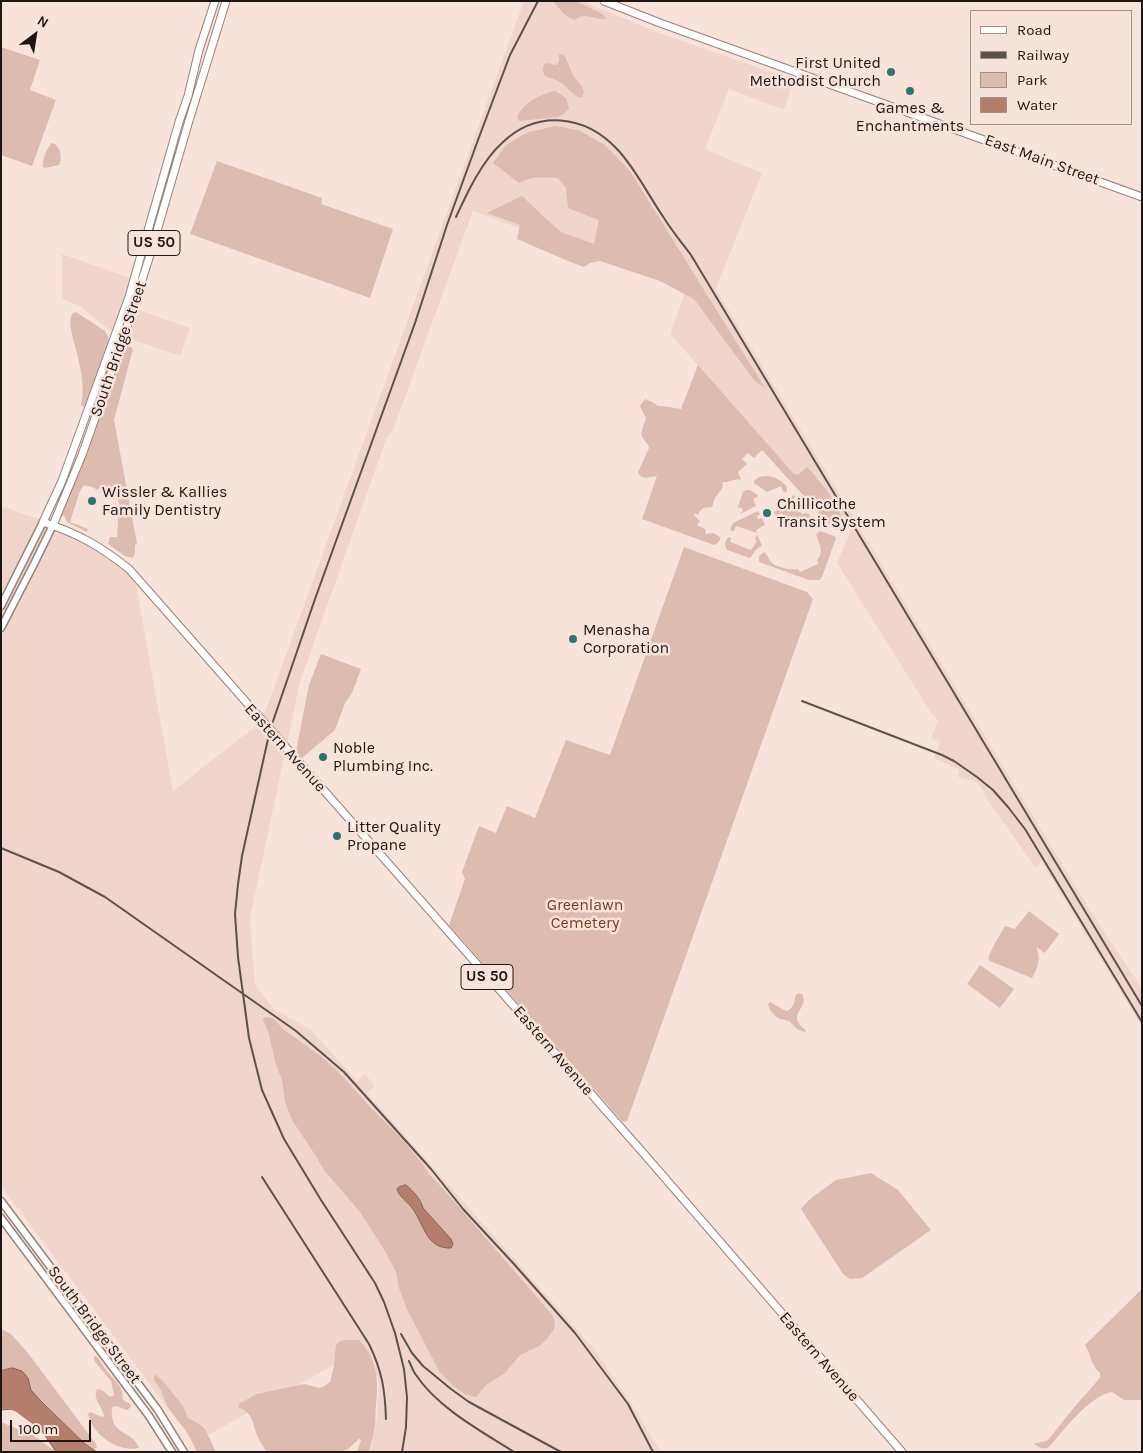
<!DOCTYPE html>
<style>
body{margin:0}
#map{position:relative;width:1143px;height:1453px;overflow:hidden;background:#f8e3db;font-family:Karla,sans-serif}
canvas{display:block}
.frame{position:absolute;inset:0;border:2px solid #1e1614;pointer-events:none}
.legend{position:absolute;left:970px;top:10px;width:162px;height:115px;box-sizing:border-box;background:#f8e3db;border:1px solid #a1918b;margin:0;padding:6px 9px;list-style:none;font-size:15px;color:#1e1614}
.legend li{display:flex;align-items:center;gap:10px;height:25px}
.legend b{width:25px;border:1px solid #a1918b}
.north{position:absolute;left:10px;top:10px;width:50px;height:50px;-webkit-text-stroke:4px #f8e3db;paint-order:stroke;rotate:31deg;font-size:14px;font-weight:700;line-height:20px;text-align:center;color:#1e1614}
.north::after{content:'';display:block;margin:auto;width:18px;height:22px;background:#1e1614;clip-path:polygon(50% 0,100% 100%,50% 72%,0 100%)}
.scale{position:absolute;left:10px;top:1420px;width:81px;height:22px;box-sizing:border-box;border:2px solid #1e1614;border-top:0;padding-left:6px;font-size:15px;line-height:18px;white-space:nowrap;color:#1e1614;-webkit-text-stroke:4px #f8e3db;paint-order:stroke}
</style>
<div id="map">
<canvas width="1143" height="1453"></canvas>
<div class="frame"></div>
<ul class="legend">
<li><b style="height:6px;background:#fff"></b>Road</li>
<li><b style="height:6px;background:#5d514d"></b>Railway</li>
<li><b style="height:14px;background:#ddbbae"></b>Park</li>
<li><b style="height:14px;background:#b37f6c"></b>Water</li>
</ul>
<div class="north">N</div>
<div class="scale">100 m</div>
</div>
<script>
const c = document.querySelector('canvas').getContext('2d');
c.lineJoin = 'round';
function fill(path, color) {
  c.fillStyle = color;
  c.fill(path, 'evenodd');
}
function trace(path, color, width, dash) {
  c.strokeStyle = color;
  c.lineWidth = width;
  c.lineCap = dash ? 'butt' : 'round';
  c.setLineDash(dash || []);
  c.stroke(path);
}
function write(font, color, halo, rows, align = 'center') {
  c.font = font + ' Karla,sans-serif';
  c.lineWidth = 5;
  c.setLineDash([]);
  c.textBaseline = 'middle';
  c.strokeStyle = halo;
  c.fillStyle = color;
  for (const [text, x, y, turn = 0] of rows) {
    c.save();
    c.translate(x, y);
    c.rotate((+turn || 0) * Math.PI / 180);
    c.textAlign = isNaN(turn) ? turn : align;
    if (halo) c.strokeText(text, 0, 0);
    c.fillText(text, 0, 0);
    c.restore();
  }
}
const built = new Path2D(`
 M524 1H582L662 34 794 80 784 110 729 89 705 149 762 173 716 289 1086 904 1142 989V1027L1041 861 1036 868 988 801 983 790 978 784 974 781 958 777 959 770 934 758 940 742 931 738 938 720 931 713 837 563 851 530 819 479 802 473 798 475 793 473 670 334 686 290 473 211 393 430 387 437 300 682 250 918 255 985 274 1009 311 1030 358 1082 357 1081 365 1074 375 1086 367 1093 594 1349 636 1411 661 1452H370L377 1418 379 1382 366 1347 194 1443 1 1186V506L41 520 62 534 99 550 135 579 173 791 257 725 264 715Z
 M62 254 131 278 122 304 190 328 180 356 113 333 80 306 62 299Z`);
const green = new Path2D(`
 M552 1H575L601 13 607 19C592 20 587 11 575 20 561 15 562 9 552 1Z
 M1 47 40 60 30 90 56 100 32 166 1 155Z
 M559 54 564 55C568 61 569 67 572 73 576 83 588 86 582 98 570 94 569 88 560 82 555 79 549 78 544 75 543 70 542 66 546 63L556 65 559 62Z
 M555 91 566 98 569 108 564 114 558 117 519 121 517 117C524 102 541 94 555 91Z
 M555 126 578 130 605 145 630 171 765 388 754 380 694 299 660 281 600 261 590 263 584 267 568 261 517 239 520 225 487 213 522 196 543 216 561 232 594 244 599 220 568 208 566 188 558 178C544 177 532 176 519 183L493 163 506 145 526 133Z
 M52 143C60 144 63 158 59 165L45 168 43 167C42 160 47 147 52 143Z
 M217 161 322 198 321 204 393 229 370 298 190 234Z
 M76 312 105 331 108 337V342L85 407 81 405C86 384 79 362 74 342 72 332 68 324 72 314Z
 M130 346 133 349 114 420 137 544 135 545V554L132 558 125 556 108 544 110 537H117L119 505C118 494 109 492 99 488L98 490 92 487 84 485 80 491 70 522 88 529 87 532 67 522 64 516H62V513L85 457 122 352 125 347Z
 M698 365 793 473 798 475 807 467C817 477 840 505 842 518 842 522 841 526 839 530H835L832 527 762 450 754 458 748 453 742 459 747 464 738 472 741 480C733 478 726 484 722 482L723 487 715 498 712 507 703 508 699 512V514H693L700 521 697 525 705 529 706 534 713 533 720 537C721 541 717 544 714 545L642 519 657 476 645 478 640 476 638 472 649 448C648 443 643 440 642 436 640 432 645 423 646 418L640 406 645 399 654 403 658 406H663L681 409Z
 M766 476C775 476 781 480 787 487V491L784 493 781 486 767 492 754 483V481L759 477Z
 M746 490H750L759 496 753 499 756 506 740 514 743 510 741 507 739 508 738 507 743 492Z
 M794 495 795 498 790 501 802 514 807 513 810 515V520L806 525 804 520 790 527 785 516H783L781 513 776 516 774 512 790 504 787 498Z
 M758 511 760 514 757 516 758 519 762 518 765 525 756 530 757 533 736 526 734 531 730 530 733 523Z
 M820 531 834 536 836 538 822 577 819 580H809L759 562V556L764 552C768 555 768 558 771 562 776 567 792 571 798 569L800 572 818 564 817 560C825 551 819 544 816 534Z
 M757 535 762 545 756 550 750 558 727 550C724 546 725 539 729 537L731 538 730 542 751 550 757 541 755 539Z
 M684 547 807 592 813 599 627 1121 623 1122 449 925 465 879 462 872 479 826 496 833 507 806 535 818 566 740 610 755Z
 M321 654 361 669 352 693 345 703 335 730 302 758 296 751 309 685Z
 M1029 911 1059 934 1045 953 1036 947C1041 958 1038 968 1032 978L990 961 988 958 995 943 1005 926 1015 929Z
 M980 965 1014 989 1000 1008 967 984Z
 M799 993 802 994C809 1006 793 1011 798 1022 799 1025 804 1028 806 1031L805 1032 797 1029 789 1021 780 1019 776 1017 770 1010 768 1004 770 1002 786 1011C794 1010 794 1001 796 995Z
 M266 1017 274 1019 283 1029 322 1057 344 1078 371 1108 403 1140 424 1166 428 1173 446 1192 553 1316 555 1324 554 1329 547 1339 539 1346 520 1355 505 1373 486 1385 476 1397 466 1395 452 1385 439 1371 407 1309 399 1288 396 1272 385 1251 360 1212 324 1170 314 1153 292 1120 285 1102 282 1080 276 1065 268 1031 263 1020 264 1018ZM422 1203 423 1208 451 1239 424 1231 412 1208Z
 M871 1173 898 1190 931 1230 862 1278 850 1279 843 1274 801 1209 810 1199 836 1180Z
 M1142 1289V1400H1124L1112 1392C1089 1396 1064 1430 1049 1447 1043 1450 1040 1448 1034 1444 1039 1441 1044 1443 1048 1440L1076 1405 1100 1378V1373C1090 1363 1092 1357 1085 1345Z
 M1 1329 11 1334 28 1353 96 1444 97 1448 93 1449 85 1444 31 1390 28 1378 12 1368 1 1371Z
 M345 1340H359C377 1358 379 1381 376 1405 375 1412 376 1418 375 1425 374 1434 371 1443 369 1452H357L361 1440 359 1439 348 1449 340 1452H267C264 1447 260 1443 258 1437 252 1424 254 1413 238 1407L240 1403 257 1394 304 1384 319 1388 325 1386 330 1382 334 1366 336 1345 339 1342Z
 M96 1356C102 1362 105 1370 111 1376 119 1385 122 1386 123 1400L130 1404 131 1407 127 1410 116 1406 112 1407C109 1437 132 1429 139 1448 118 1453 92 1434 88 1414L90 1412 102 1417 104 1416C103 1406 92 1400 97 1389L102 1390 110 1397 114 1395 111 1381 95 1362 94 1357Z
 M156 1375 163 1381 183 1406 188 1418 199 1424 205 1429 216 1452H197L187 1432 167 1406 161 1390 154 1380V1376Z
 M1 1422 34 1436 56 1452H1Z`);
const water = new Path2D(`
 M406 1185C413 1191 421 1199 423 1208L451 1239 453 1244 451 1248C426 1249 424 1224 412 1208 407 1201 400 1198 397 1189L399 1187Z
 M12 1368 22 1371 28 1378 31 1390 41 1401 85 1444 97 1452H56L42 1431 36 1418 21 1408 1 1410V1371Z`);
const river = new Path2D(`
 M1 1401 18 1407 49 1430`);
const secondary = new Path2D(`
 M1 606 43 522
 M1 628 34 564 53 525
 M1 1201 158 1410 184 1452
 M1 1218 149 1416 172 1452`);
const primary = new Path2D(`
 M215 1 199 50 188 96 179 122 129 297 62 481 43 522C79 534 100 546 129 569L645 1155 902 1452
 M604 1 660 23 1142 197
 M53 525 82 455 123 339 150 255 188 124 226 1`);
const rail = new Path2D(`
 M456 217C467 193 482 161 502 143 537 109 585 115 617 149 636 169 648 195 664 218 672 231 682 243 691 255L1142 1006
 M802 701 942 755 954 761 977 777 993 790 1008 807 1025 829 1142 1022
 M1 848 59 872 105 897 296 1031 344 1072 431 1169 463 1209 513 1263 575 1333 628 1404 653 1452
 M262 1177 369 1344C382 1371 385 1389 386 1419
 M401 1334 412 1353 423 1366 451 1389 469 1402 561 1452
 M409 1361C411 1365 413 1371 416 1375 438 1408 481 1431 514 1452
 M402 1452 406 1427 407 1397 404 1369 395 1333 384 1302 375 1283 321 1200 284 1139 262 1090 249 1038 238 957 235 914 238 884 242 856 270 730 315 599 415 323 447 225 478 140 510 55 538 1`);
const markers = [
 [891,72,5,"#2b746f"],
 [910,91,5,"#2b746f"],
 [92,501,5,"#2b746f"],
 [767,513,5,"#2b746f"],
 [573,639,5,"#2b746f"],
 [323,757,5,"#2b746f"],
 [337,836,5,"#2b746f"]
];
const shields = [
 [154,243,52],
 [487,977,52]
];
const shieldNames = [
 ["US 50",154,243],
 ["US 50",487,977]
];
const poiNames = [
 ["First United",881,63,"right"],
 ["Methodist Church",881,81,"right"],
 ["Games &",910,108,"center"],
 ["Enchantments",910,126,"center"],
 ["Wissler & Kallies",102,492],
 ["Family Dentistry",102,510],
 ["Chillicothe",777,504],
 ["Transit System",777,522],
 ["Menasha",583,630],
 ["Corporation",583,648],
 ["Noble",333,748],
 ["Plumbing Inc.",333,766],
 ["Litter Quality",347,827],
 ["Propane",347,845]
];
const streetNames = [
 ["East Main Street",1042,160,20],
 ["South Bridge Street",119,349,-71],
 ["Eastern Avenue",285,748,48],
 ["Eastern Avenue",553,1051,49],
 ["South Bridge Street",94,1325,53],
 ["Eastern Avenue",819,1357,49]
];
const parkNames = [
 ["Greenlawn",585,905],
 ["Cemetery",585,923]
];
fill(built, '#f2d5ca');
fill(green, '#ddbbae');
fill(water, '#b37f6c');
trace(water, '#866052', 1);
trace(river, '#b37f6c', 10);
trace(secondary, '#95827b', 9);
trace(primary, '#95827b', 9);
trace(secondary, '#fff', 6);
trace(primary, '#fff', 7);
trace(rail, '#5d514d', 2);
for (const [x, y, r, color] of markers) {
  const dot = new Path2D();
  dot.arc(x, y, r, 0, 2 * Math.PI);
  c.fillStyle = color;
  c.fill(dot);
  trace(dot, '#f8e3db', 2);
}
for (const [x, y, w] of shields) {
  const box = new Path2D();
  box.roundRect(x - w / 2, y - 12.5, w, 25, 4);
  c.fillStyle = '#f8e3db';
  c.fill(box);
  trace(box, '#1e1614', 1);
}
write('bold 15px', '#1e1614', null, shieldNames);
write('16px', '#1e1614', '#f8e3db', poiNames, 'left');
write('16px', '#1e1614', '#f8e3db', streetNames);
write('16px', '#7d3a1f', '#f8e3db', parkNames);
</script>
